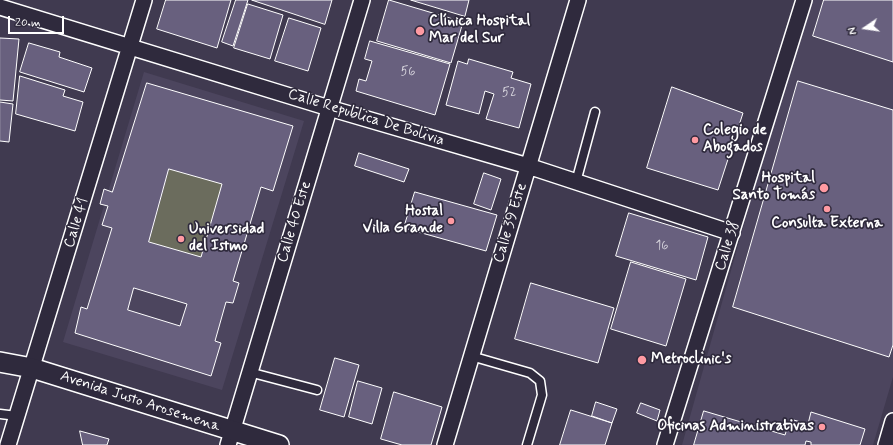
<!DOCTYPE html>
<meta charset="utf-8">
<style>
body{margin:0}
#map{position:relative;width:893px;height:445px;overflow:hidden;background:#403a50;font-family:Mynerve,sans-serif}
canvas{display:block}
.north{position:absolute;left:845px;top:8px;width:40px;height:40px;-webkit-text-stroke:3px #2f2a3d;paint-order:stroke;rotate:257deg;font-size:11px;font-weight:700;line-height:16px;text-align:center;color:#fff}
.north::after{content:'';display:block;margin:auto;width:14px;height:18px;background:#fff;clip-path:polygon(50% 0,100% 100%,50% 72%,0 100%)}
.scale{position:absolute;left:8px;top:16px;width:56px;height:18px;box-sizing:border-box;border:2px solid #fff;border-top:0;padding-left:5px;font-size:12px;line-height:14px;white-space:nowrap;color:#fff;-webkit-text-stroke:3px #2f2a3d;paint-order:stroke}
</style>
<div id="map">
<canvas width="893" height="445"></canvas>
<div class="north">N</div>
<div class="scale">20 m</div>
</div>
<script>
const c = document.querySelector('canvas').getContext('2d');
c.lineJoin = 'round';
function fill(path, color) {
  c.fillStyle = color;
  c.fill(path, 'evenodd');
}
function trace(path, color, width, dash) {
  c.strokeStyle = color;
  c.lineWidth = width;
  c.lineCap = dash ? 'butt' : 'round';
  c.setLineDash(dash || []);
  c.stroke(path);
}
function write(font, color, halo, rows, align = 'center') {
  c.font = font + ' Mynerve,sans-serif';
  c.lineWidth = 3.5;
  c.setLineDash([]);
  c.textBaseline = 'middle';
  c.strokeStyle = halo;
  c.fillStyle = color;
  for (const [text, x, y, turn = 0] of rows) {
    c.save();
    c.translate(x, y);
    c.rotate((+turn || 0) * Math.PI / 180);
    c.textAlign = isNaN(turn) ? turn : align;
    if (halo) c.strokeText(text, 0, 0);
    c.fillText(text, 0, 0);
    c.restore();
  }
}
const built = new Path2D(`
 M807 0H893V377L873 445H682Z
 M144 72 304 121 222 390 63 342Z`);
const green = new Path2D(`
 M169 169 222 184 201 257 149 242Z`);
const building = new Path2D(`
 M166 0H231L217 48 157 29Z
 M236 0H248L233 46 222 42Z
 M252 0H332L325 24Z
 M389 0 463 22 451 63 377 41Z
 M411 0H469L465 16Z
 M824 0H893V62L813 36Z
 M248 4 283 15 270 59 234 48Z
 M289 18 321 28 308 71 275 61Z
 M0 38 19 39 13 101 0 100Z
 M370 41 450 64 435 115 356 91 359 79 366 81 372 61 365 59Z
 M29 43 60 52 59 57 92 68 84 92 20 72Z
 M469 59 513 72 511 78 531 84 519 128 486 119 494 94 485 91 479 114 446 105 458 61 467 64Z
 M20 76 65 90 63 96 83 102 75 131 16 114Z
 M798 81 893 110V345L889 357 733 307Z
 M147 83 293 126 273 191 261 187 233 281 239 283 233 303 226 302 215 341 221 343 211 376 75 333 81 307 87 309 112 228 102 225 108 206 100 204 104 189 112 192ZM169 169 222 184 201 257 149 242ZM134 288 187 304 180 326 128 310Z
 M672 87 743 113 718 190 647 168Z
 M0 102 13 104 9 142 0 141Z
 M359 153 409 169 404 182 355 166Z
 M484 173 501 179 491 210 474 204Z
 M415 192 497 215 486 251 404 228Z
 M629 213 708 237 696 280 616 256Z
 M631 262 686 279 666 346 611 329Z
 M531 283 614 308 598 363 515 339Z
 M335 358 359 365 344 417 320 410Z
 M358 381 382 388 372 424 349 417Z
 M394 392 442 407 431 445H402L381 439Z
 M596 402 617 409 612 423 592 416Z
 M641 403 660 410 657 421 637 413Z
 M571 410 612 423 605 445H560Z
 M704 411 785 435 790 419 808 424 811 412 865 429 860 445H811V442L806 441 805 445H694Z
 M80 431 109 439 107 445H83Z`);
const service = new Path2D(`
 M576 182 595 112
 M471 356 530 373 540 381 542 395 527 445
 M249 372 317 390
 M0 414 17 416`);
const minor = new Path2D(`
 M0 7 329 108 528 166 732 233
 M8 445 144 0
 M228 445 362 0
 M445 445 578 0
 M665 445 804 0
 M886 445 893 421`);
const tertiary = new Path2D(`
 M0 362 32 368 279 445`);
const markers = [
 [420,31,5,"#ff9aa2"],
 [695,140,4,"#ff9aa2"],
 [824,188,5,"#ff9aa2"],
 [827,209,4,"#ff9aa2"],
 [451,221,4,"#ff9aa2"],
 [181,239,4,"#ff9aa2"],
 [642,360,5,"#ff9aa2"],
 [822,427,4,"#ff9aa2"]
];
const numberNames = [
 ["56",408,72],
 ["52",509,93],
 ["16",662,246]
];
const poiNames = [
 ["Clínica Hospital",429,22],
 ["Mar del Sur",429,39],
 ["Colegio de",703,131],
 ["Abogados",703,148],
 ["Hospital",815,179,"right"],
 ["Santo Tomás",815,196,"right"],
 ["Hostal",443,212,"right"],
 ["Villa Grande",443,229,"right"],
 ["Consulta Externa",827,224,"center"],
 ["Universidad",189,230],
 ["del Istmo",189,247],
 ["Metroclinic's",651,360],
 ["Oficinas Administrativas",814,427,"right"]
];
const streetNames = [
 ["Calle Republica De Bolivia",366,118,17],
 ["Calle 40 Este",295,222,-73],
 ["Calle 41",77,223,-73],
 ["Calle 39 Este",511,223,-73],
 ["Calle 38",728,246,-73],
 ["Avenida Justo Arosemena",140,402,18]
];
fill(built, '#4c455e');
fill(green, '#6b6c5d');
fill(building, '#68607e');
trace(building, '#fff', 1);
trace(service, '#fff', 11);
trace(minor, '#fff', 18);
trace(tertiary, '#fff', 22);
trace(service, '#2f2a3d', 8);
trace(minor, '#2f2a3d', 15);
trace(tertiary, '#2f2a3d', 19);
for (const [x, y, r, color] of markers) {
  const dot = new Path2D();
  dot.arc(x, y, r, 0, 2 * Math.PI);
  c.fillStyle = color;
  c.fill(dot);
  trace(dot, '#2f2a3d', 1.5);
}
write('13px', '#d9d7df', null, numberNames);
write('bold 15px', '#fff', '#2f2a3d', poiNames, 'left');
write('15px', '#fff', '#2f2a3d', streetNames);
</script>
